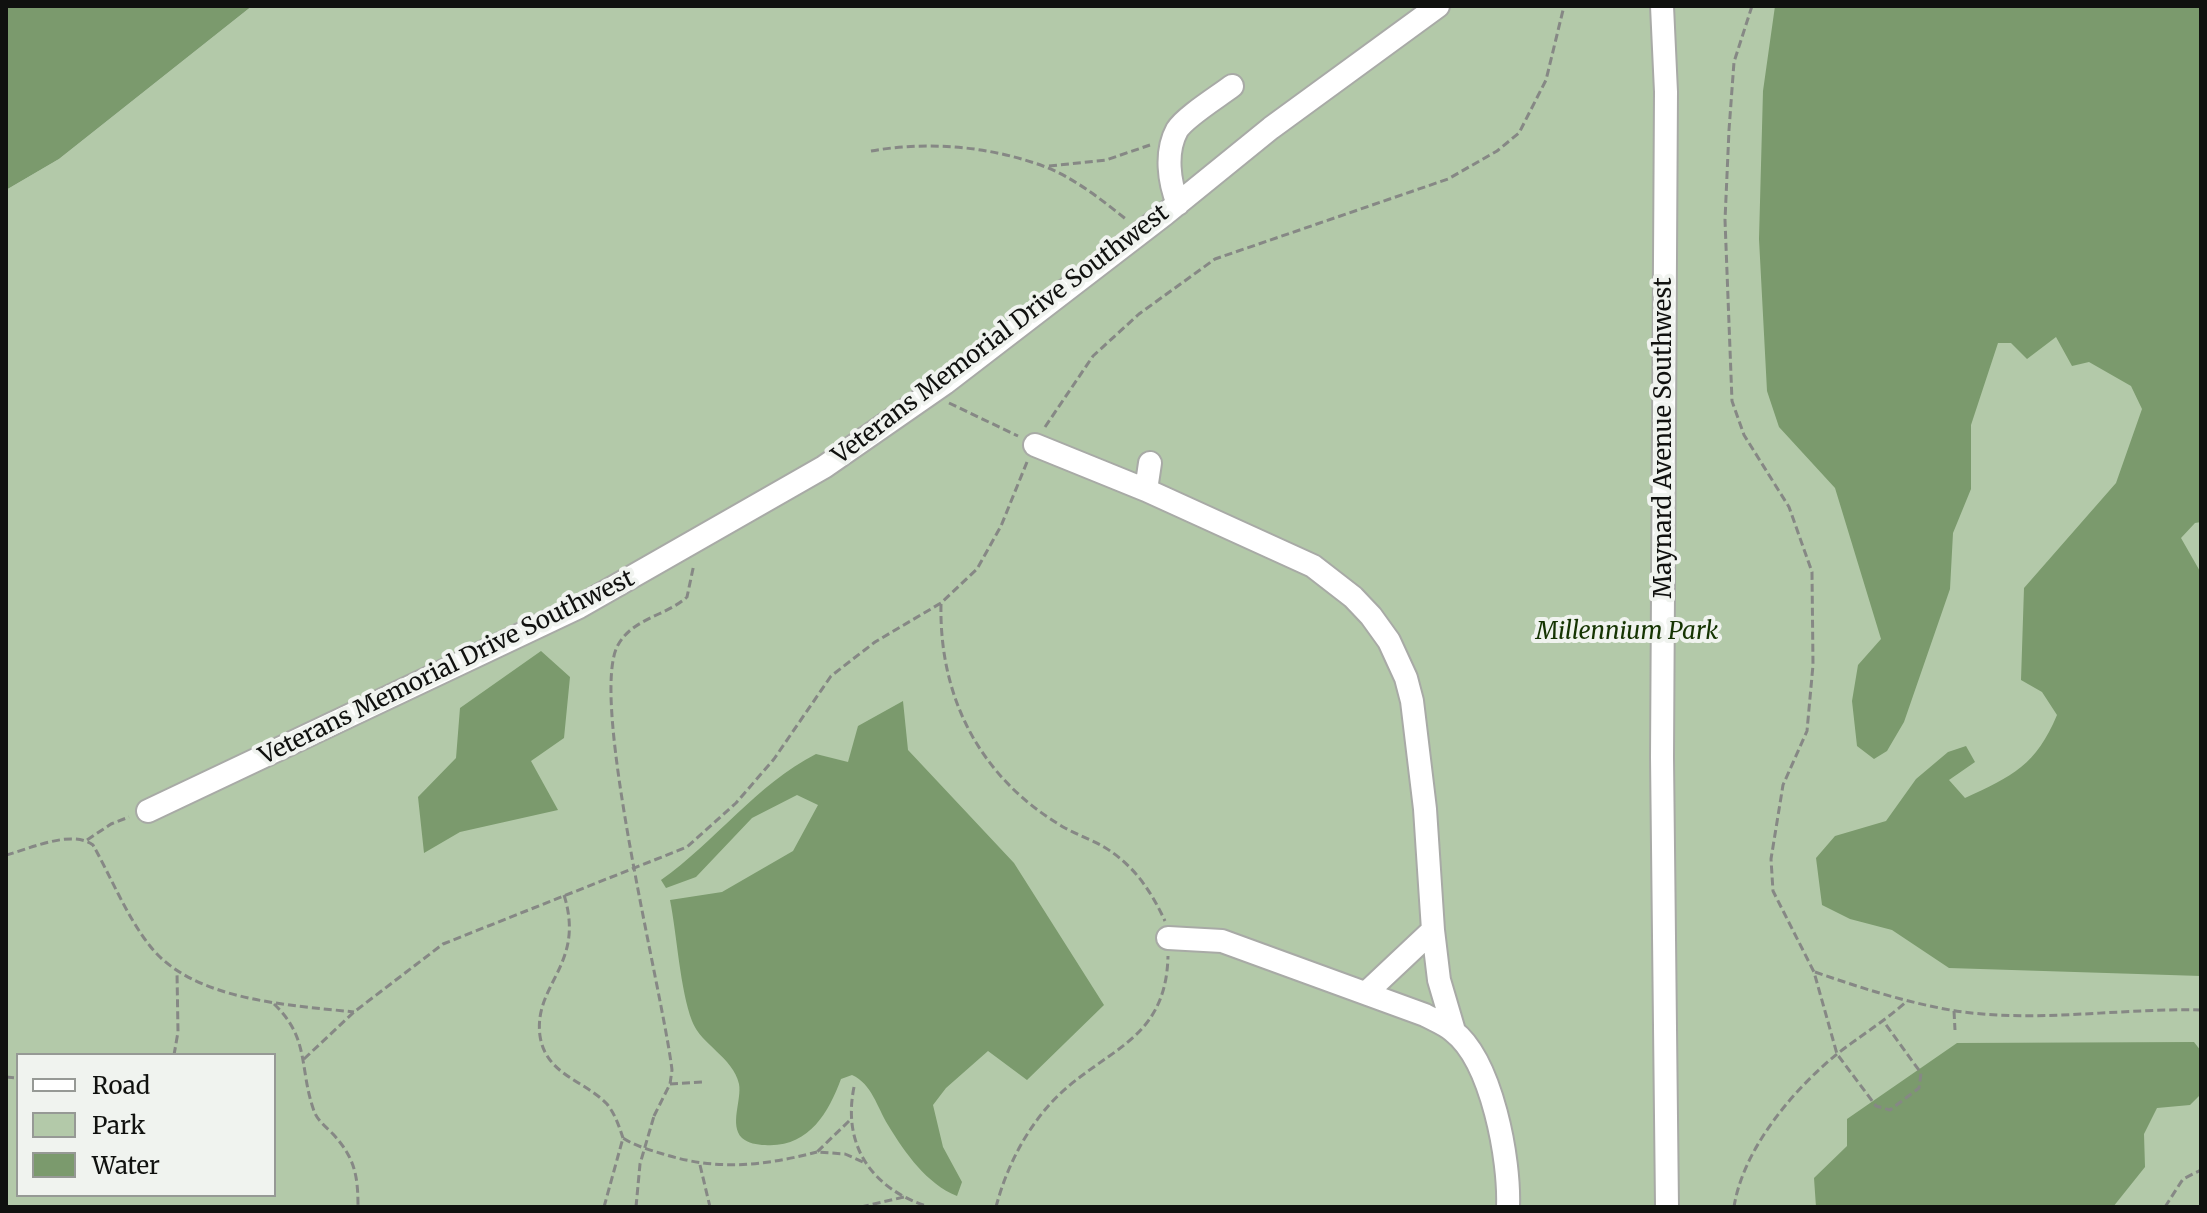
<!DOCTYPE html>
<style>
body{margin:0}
#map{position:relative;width:2207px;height:1213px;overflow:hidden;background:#e3e6e1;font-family:Merriweather,serif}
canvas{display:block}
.frame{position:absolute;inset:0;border:8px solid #10110f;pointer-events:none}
.legend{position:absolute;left:16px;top:1053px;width:260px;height:144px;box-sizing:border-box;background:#f0f3ef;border:2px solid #969995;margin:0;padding:10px 14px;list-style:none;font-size:24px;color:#10110f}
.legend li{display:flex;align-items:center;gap:16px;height:40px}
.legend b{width:40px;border:2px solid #969995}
</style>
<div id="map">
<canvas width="2207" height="1213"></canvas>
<div class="frame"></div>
<ul class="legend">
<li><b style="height:10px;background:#fff"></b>Road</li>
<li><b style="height:22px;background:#b3c9a9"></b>Park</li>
<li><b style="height:22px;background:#7b9a6d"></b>Water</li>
</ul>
</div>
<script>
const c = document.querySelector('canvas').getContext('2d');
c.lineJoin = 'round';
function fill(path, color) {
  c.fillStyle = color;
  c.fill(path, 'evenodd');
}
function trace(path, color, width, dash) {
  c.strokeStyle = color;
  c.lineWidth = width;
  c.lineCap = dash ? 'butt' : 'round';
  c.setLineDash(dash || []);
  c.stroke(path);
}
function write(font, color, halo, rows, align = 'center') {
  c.font = font + ' Merriweather,serif';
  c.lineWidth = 8;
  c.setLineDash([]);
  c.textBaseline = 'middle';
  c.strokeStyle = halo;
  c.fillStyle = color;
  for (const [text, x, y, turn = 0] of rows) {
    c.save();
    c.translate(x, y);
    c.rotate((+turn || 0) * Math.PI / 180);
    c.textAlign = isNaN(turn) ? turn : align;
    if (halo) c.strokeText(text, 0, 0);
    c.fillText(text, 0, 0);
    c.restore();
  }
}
const green = new Path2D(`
 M252 6H2201V1207H6V190L59 159ZM18 1055H274V1195H18Z`);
const water = new Path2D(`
 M6 6H252L59 159 6 190Z
 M1775 6H2201V522L2195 523 2181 538 2201 573V976L1949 968 1892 930 1850 919 1822 905 1816 858 1835 836 1886 821 1916 779 1948 752 1966 746 1975 762 1949 780 1965 798C2013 776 2036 765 2057 715L2042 692 2021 680 2024 588 2116 483 2142 409 2131 386 2089 362 2072 366 2056 337 2027 359 2011 343H1998L1971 425V489L1953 533 1950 589 1904 722 1887 751 1874 759 1857 746 1852 701 1858 665 1881 639 1835 488 1779 427 1767 391 1759 239 1763 91Z
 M541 651 570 677 564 738 531 761 558 810 460 832 424 853 418 797 456 758 460 708Z
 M903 701 908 750 1014 863 1104 1005 1027 1080 988 1051 946 1088 933 1105 943 1147 962 1182 957 1196C927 1184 905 1153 888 1125 877 1107 872 1084 852 1075L841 1079C828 1114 808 1148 765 1145 757 1145 748 1143 742 1138 729 1125 742 1100 739 1084 733 1057 701 1045 692 1021 680 989 677 935 670 900L722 892 793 851 818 805 797 795 752 818 696 877 666 888 661 880C715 842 757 784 816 754L848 762 858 726Z
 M2194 1042 2201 1051V1094L2190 1105 2157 1108 2144 1134 2145 1167 2113 1207H1816L1814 1178 1847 1146V1119L1957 1043Z`);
const path = new Path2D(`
 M1752 6 1734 62 1729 130 1725 220 1732 401 1744 435 1789 507 1812 572 1813 665 1807 731 1783 785 1771 859 1773 891 1814 972 1837 1054 1876 1106 1890 1110 1919 1088 1921 1073 1884 1022
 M871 151C927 141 989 146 1043 166 1073 177 1102 200 1127 220
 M1049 166 1106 160 1150 145
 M949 403 1018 436
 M1045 427 1093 356 1139 314 1215 259 1448 179 1497 151 1519 133 1546 80 1564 6
 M941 604C939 700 982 780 1065 828 1078 835 1092 840 1104 847 1134 865 1151 891 1165 921
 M87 840 111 824 129 817
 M6 855C30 849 71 829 93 845 111 877 127 917 150 946 193 1001 290 1005 354 1012
 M564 895C586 965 533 984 540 1036 546 1075 584 1080 607 1104 615 1114 619 1126 623 1138
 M1815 972C1861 988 1908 1003 1956 1011 2036 1023 2120 1008 2201 1010
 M274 1004C310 1038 299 1069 314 1111 317 1120 327 1128 333 1134 355 1158 358 1176 358 1207
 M1954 1011 1955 1030
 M174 1055 178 1032 177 972
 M304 1059 354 1012 443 944 687 847 736 803 774 759 831 676 875 642 941 603 977 569 1001 526 1027 462
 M6 1077 18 1078
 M670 1084 703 1082
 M854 1087C842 1146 872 1189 929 1207
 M654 1116 670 1084 672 1070C663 993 588 698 618 645 633 618 666 616 687 597L694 564
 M849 1121 817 1152 845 1154 863 1162
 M700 1165 710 1207
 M604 1207 623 1138C635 1146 650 1150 663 1154 717 1171 763 1166 817 1152
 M861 1207 904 1197
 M996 1207C1006 1169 1024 1133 1050 1104 1100 1049 1166 1045 1168 956
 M1734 1207C1743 1149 1793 1090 1837 1054 1860 1036 1885 1021 1907 1001
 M2165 1207 2183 1179 2201 1170`);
const minor = new Path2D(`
 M1662 6 1666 92 1662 757 1667 1207
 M1178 204C1169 182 1165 152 1177 130 1185 117 1219 96 1232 86
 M1035 445 1146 490 1313 566 1353 597 1371 616 1389 641 1406 678 1412 701 1425 809 1433 930
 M1146 490 1150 463
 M148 811 579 607 824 467 945 383 1165 214 1271 128 1438 6
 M1168 938 1222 941 1425 1015C1434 1020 1445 1024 1453 1031 1492 1061 1510 1160 1508 1207
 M1366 993 1433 930 1439 980 1454 1031`);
const pathBridge = new Path2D(`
 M636 1207 640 1164 654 1116`);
const streetNames = [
 ["Veterans Memorial Drive Southwest",1001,335,-37],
 ["Maynard Avenue Southwest",1664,438,-90],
 ["Veterans Memorial Drive Southwest",447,668,-26]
];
const parkNames = [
 ["Millennium Park",1627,632]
];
fill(green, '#b3c9a9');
fill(water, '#7b9a6d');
trace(minor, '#a8aaa6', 26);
trace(path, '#868885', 3, [8, 4]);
trace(minor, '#fff', 22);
trace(pathBridge, '#868885', 3, [8, 4]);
write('24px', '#10110f', '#f0f3ef', streetNames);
write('italic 24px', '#153402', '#f0f3ef', parkNames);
</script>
